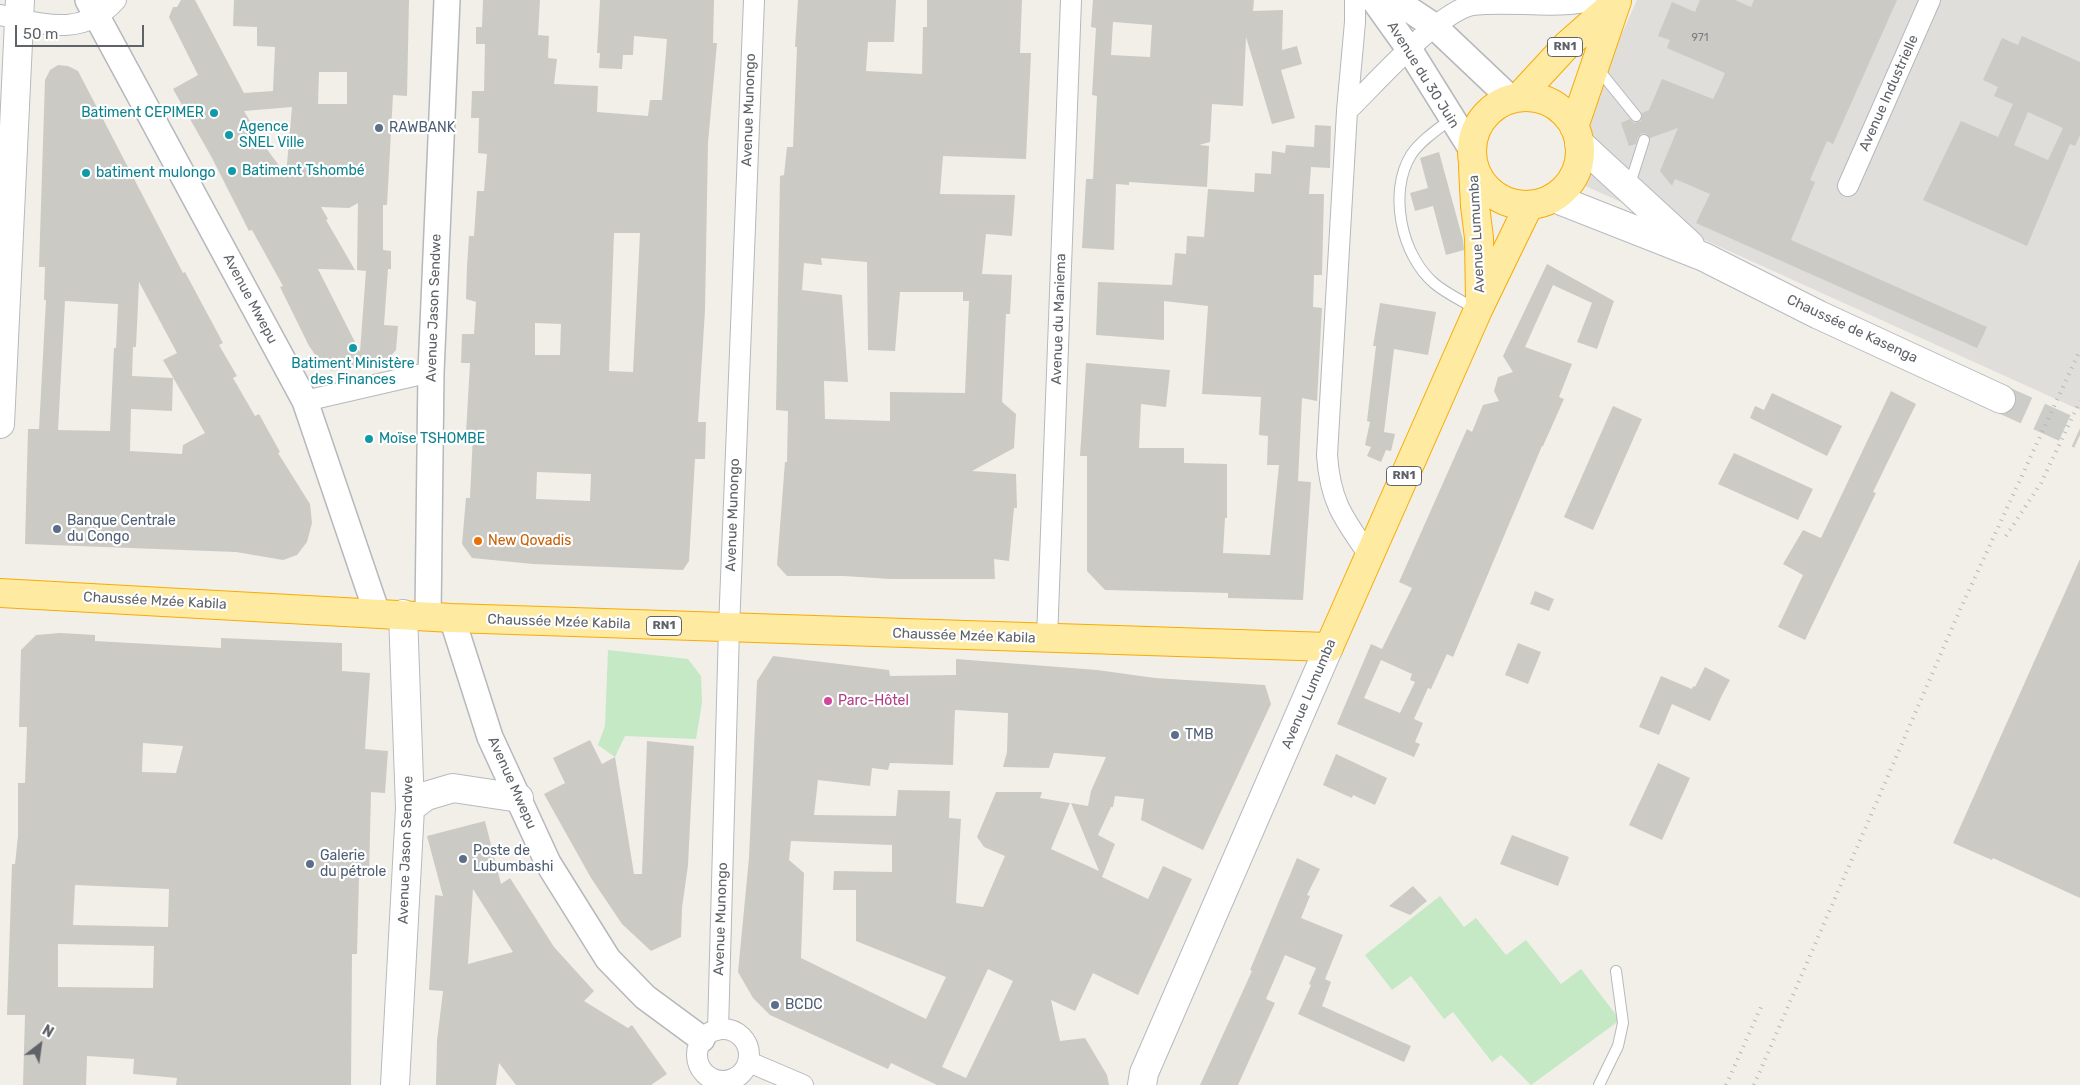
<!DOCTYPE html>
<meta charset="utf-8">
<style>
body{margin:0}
#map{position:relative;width:2080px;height:1085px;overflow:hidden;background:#f1efe8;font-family:Rubik,sans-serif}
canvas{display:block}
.north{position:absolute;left:15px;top:1020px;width:50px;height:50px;-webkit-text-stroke:4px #fff;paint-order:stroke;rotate:30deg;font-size:14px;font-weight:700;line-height:20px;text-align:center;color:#5f6368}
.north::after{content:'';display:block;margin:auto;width:18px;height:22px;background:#5f6368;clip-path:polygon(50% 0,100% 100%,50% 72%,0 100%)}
.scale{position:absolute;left:15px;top:25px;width:129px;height:22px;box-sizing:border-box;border:2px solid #5f6368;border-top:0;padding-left:6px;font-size:15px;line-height:18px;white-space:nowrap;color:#5f6368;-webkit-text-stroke:4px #fff;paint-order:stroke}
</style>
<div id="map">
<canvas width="2080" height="1085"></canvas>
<div class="north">N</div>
<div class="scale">50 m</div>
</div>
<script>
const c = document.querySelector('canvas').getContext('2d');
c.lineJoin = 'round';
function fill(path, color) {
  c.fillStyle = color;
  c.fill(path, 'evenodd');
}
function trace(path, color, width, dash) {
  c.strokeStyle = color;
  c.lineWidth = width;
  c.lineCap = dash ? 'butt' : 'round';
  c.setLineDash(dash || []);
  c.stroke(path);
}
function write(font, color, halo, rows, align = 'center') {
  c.font = font + ' Rubik,sans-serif';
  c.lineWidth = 4.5;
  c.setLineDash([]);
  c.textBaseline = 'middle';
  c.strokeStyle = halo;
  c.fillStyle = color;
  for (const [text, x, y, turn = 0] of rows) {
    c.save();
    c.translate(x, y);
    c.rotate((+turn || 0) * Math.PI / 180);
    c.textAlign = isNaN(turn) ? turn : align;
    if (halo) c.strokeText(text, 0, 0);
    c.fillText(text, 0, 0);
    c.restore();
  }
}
const industrial = new Path2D(`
 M1637 0H2080V410L1559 174Z`);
const green = new Path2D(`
 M608 650 688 659 701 676 702 703 696 739 625 736 615 757 598 745 605 726Z
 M1440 896 1464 927 1476 918 1506 955 1526 940 1561 984 1581 969 1620 1020 1531 1085 1501 1055 1492 1062 1453 1012 1444 1019 1411 976 1392 990 1365 955Z`);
const building = new Path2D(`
 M181 0H195L244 93 273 91 275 47 257 46V27L233 26 234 0H409L407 96 393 95 387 205H383V250L391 251V269H388L384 325 398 326 396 350 387 360 332 371 321 363 309 346 280 287 283 286 252 230 249 231 212 158 173 89 198 75 169 17 173 7H177ZM319 72H347V104H318ZM292 107 286 175 255 133H257L244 111ZM358 203 357 270 366 271 360 352 318 269 355 270 326 220 328 219 321 207 349 208Z
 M483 0H540L538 35 549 36 548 58 557 59 554 84 598 86 597 112 648 116 650 100H662L667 39 634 36 633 55H623L622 69 599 68 600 53H597L600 0H714L713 43H717L708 143 705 310 698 422H706L705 459H695L689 561 683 570 533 564 472 558 462 544 466 498H470L473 434 466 433 470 363H461L462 334H474L476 302 466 299 467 266 469 236H474L477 191H484L487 154 478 153 479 118H471L472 91H484L485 44H476V27H482ZM614 233H640L633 372 609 371ZM535 323 561 324 560 355H535ZM537 472 591 474 590 501 536 499Z
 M798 0H896L894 42H868L866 71 922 74 923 27H927V0H1022L1020 53H1031L1026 159 943 156 940 194 1015 195 1012 236 986 234 982 274 1012 275 1010 314H1006L1002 402 1016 414 1014 448 972 471 1016 474 1017 508H1014L1009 561 994 559 995 579H890L844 576H787L777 565 785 462H787L788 411 776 410 780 176 784 175 787 147H793L797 47H795ZM821 258 867 262 868 350 895 351 900 292H963V301H969L965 393 890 392V421L825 419 824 381 848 382 842 295 802 290 804 263 822 265Z
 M1093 0H1254L1253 11 1283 10 1282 50 1297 46 1302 64 1281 70 1295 118 1272 124 1246 37 1243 106 1212 104 1210 142 1199 145 1209 146 1207 187 1129 182V185L1116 184 1114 250 1082 248 1086 179H1093L1097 96 1092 95 1096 28 1091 27ZM1113 22 1152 25 1150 57 1111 55Z
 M1700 0H1735L1751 7 1754 0H1897L1833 144 1827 141 1810 180 1815 182 1791 240 1987 327 1977 348 1696 223 1710 194 1675 179 1672 186 1660 171 1678 128 1650 138 1647 134 1642 133 1638 137 1636 144 1629 146 1621 123 1630 119 1634 123 1641 121 1642 113 1649 110 1662 79 1713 99 1719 87 1725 73 1667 48 1670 40 1658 36 1672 2 1695 12Z
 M2022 36 2080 62V135L2075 146 2070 144 2027 246 1923 200 1961 121 1998 137 2013 104 1994 96 1998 87 1983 80 2002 38 2018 45ZM2028 112 2063 128 2048 160 2014 145Z
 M58 65 68 66 78 71 183 273 185 272 223 343 219 345 237 376 233 378 255 416 259 414 280 452 278 453 310 504 312 523 307 542 297 555 283 560 236 552 25 544 28 429H39L46 300H44L45 267H39L45 80 50 70ZM139 282 177 353 163 360 205 433 183 445 182 454 130 451 131 409 172 411 173 378 132 376 133 347H136ZM65 301 118 304 116 348H114L110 431 58 430Z
 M1315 125 1331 126 1330 168 1311 167 1309 194H1324L1322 275H1314L1313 307 1322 308 1317 401 1302 398 1298 481 1311 482 1303 600 1228 598V593L1105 590 1087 571V456H1080L1086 363 1170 370 1166 407 1141 404 1139 448H1184V463L1227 464V518H1225L1223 553 1270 555 1279 465H1267L1268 436 1259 435 1261 397 1202 394 1208 306 1164 301V340L1096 335 1098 282 1172 285 1175 253 1186 254 1187 236 1204 237 1208 189 1254 192 1255 173 1271 174 1272 151 1285 153 1286 145 1314 147Z
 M1439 152 1463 240 1464 250 1446 255 1433 206 1415 211 1410 193 1428 188 1420 158Z
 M1547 264 1614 301 1597 349 1577 342 1592 303 1553 285 1525 347 1572 364 1559 397 1564 399 1543 446H1542L1453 657 1447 654 1431 689 1428 688 1414 719 1423 723 1415 742 1420 744 1414 757 1337 724 1371 644 1382 649 1412 588 1399 582 1467 429 1472 432 1483 405 1499 401 1494 391 1498 377 1513 372 1503 356ZM1381 660 1412 674 1410 680 1415 682 1400 713 1364 698Z
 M1380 303 1436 312 1428 355 1394 349 1384 432 1395 434 1391 451 1386 450 1381 462 1367 456 1371 447 1365 445 1370 422 1367 421 1376 346H1373Z
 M1891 391 1916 404 1873 492 1876 493 1805 640 1778 627 1803 575 1783 564 1803 530 1821 538Z
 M1772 393 1842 426 1827 456 1750 418 1755 406 1764 410Z
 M1613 406 1642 419 1593 530 1564 517Z
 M1734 453 1813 489 1798 520 1718 484Z
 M2080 559V898L1993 858 1992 860 1953 843Z
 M1535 591 1554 599 1549 611 1530 604Z
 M60 633 95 635V641L221 648V638L342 643V671L370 673 365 749 388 751 385 793 371 792 369 877H359L357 954H352L351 1085H176L177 1078 133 1074 134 1059 87 1056 86 1085H23L25 1015H7L12 864H15L18 836V783H25L27 727H19L21 650 36 635ZM143 743 183 746 176 773 142 772ZM75 885 169 889 168 927 73 925ZM58 944 154 946 153 988 58 987Z
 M1518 643 1541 652 1528 684 1505 675Z
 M773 656 889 670 890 676 956 675V659L1097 670 1155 678 1265 685 1271 704 1203 850 1141 820 1144 799 1115 796 1113 807H1111L1098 835 1115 844 1102 877 1148 899 1163 866 1192 879 1138 995 1093 973 1075 1011 1051 1000 1060 1041 1085 1038 1107 1075 1109 1085H937L891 1063 888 1069 770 1015 753 998 738 972 749 858 757 681ZM955 710 1008 713 1007 752 1003 767 1049 768 1054 753 1106 757 1091 791 1088 806 1071 803 1099 871 1051 849 1070 803 1040 798 1042 792H996L977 837 984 847 1005 856 983 907 956 903 961 819 949 818 950 791 898 790 896 816 814 815 818 780 870 786 872 768 888 770 890 763 953 765ZM791 841 892 845V872L834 871 833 890H856V941L946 977 926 1019 801 958 804 873 789 860ZM988 969 1013 981 966 1078 942 1067Z
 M1705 667 1730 680 1722 695 1710 721 1672 704 1659 735 1639 727 1661 676 1692 689 1693 686 1695 687Z
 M590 740 602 764 615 757 634 874H642L647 741 694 746 688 865 682 908 681 937 651 951 622 924 591 878 544 794 565 783 553 758Z
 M1336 754 1387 778 1375 805 1353 795 1352 798 1323 785Z
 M1658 763 1690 778 1662 840 1629 825Z
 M485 821 501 884 510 878 554 947 594 991 584 1001 628 1028 632 1025 667 1074 651 1085H516L499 1063 496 1085H436L437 1041 443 991 429 990 435 895 443 896 427 836ZM473 889 513 952 468 964Z
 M1512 835 1569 857 1558 886 1500 864Z
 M1297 858 1320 869 1307 895 1310 896 1301 918 1343 935 1325 979 1331 982 1322 1006 1411 1046 1404 1062 1298 1014 1311 985 1309 984 1316 968 1285 955 1266 999 1275 1003 1238 1085H1200L1252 971 1250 970Z
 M1413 886 1427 901 1410 915 1389 906Z`);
const secondaryTunnel = new Path2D(`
 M2001 399 2080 435`);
const service = new Path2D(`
 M1598 69 1636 116
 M1451 119C1438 129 1420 141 1411 155 1388 192 1401 256 1435 284 1447 294 1463 301 1477 310
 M1629 187 1644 140
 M1599 1085 1618 1046 1623 1023 1616 971`);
const minor = new Path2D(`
 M1355 0V22L1347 111 1327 455C1330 501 1343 518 1369 555
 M0 15C43 24 82 38 116 0
 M1347 111C1375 84 1437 13 1472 5 1513 0 1554 10 1595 0
 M1848 186 1930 0
 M305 401 431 372
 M1047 639 1071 0
 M697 1055a26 26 0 1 1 52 0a26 26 0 1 1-52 0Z
 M718 1030 729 628 754 0
 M749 1062 803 1085`);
const tertiary = new Path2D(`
 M88 0 305 401 377 613
 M1374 0 1409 49 1472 150
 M1395 0 1434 26 1511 99
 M428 616 431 372 447 0
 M452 618 490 737 548 863 608 959 645 997 702 1039`);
const secondary = new Path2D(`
 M1579 143 1690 245
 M1554 198 1704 257 1819 315 2001 399
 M0 424 20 0
 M410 808 426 796 453 788 519 798
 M395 1085 410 808 403 614
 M1142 1085 1144 1073 1329 647`);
const trunk = new Path2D(`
 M1519 97 1567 45 1617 1
 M1472 151a54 54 0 1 1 108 0a54 54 0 1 1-108 0Z
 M1574 127 1617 1
 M1473 167 1475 206 1479 238 1480 301
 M0 593 452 618 1329 647 1478 310 1529 205`);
const rail = new Path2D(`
 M2006 536 2041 483 2080 401
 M1726 1085 1761 1007
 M1754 1085 1959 612 2080 350`);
const markers = [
 [214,113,5,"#0f9aa8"],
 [379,128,5,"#5c6f8a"],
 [229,135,5,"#0f9aa8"],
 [232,171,5,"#0f9aa8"],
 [86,173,5,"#0f9aa8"],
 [353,348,5,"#0f9aa8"],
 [369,439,5,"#0f9aa8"],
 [57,529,5,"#5c6f8a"],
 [478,541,5,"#e8710a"],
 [828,701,5,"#d1479c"],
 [1175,735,5,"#5c6f8a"],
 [463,859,5,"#5c6f8a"],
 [310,864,5,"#5c6f8a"],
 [775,1005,5,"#5c6f8a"]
];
const numberNames = [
 ["971",1700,38]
];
const shields = [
 [1565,47,35],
 [1404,476,35],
 [664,626,35]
];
const shieldNames = [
 ["RN1",1565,47],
 ["RN1",1404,476],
 ["RN1",664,626]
];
const streetNames = [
 ["Avenue du 30 Juin",1423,75,58],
 ["Avenue Industrielle",1889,93,-66],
 ["Avenue Munongo",749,110,-88],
 ["Avenue Lumumba",1477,234,-93],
 ["Avenue Mwepu",250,299,62],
 ["Avenue Jason Sendwe",434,308,-88],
 ["Avenue du Maniema",1059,319,-88],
 ["Chaussée de Kasenga",1852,329,25],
 ["Avenue Munongo",733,515,-88],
 ["Chaussée Mzée Kabila",155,601,3],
 ["Chaussée Mzée Kabila",559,622,2],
 ["Chaussée Mzée Kabila",964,636,2],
 ["Avenue Lumumba",1309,694,-67],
 ["Avenue Mwepu",512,783,66],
 ["Avenue Jason Sendwe",406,850,-88],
 ["Avenue Munongo",721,919,-88]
];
const cultureNames = [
 ["Batiment CEPIMER",204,113,"right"],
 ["Agence",239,127],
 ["SNEL Ville",239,143],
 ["Batiment Tshombé",242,171],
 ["batiment mulongo",96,173],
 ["Batiment Ministère",353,364,"center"],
 ["des Finances",353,380,"center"],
 ["Moïse TSHOMBE",379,439]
];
const serviceNames = [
 ["RAWBANK",389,128],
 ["Banque Centrale",67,521],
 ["du Congo",67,537],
 ["TMB",1185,735],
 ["Poste de",473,851],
 ["Lubumbashi",473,867],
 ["Galerie",320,856],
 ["du pétrole",320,872],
 ["BCDC",785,1005]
];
const foodNames = [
 ["New Qovadis",488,541]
];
const hotelNames = [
 ["Parc-Hôtel",838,701]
];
fill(industrial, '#e0deda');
fill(green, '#c5e8c5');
fill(building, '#cccac5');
trace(secondaryTunnel, '#ccccc8', 28, [28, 14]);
trace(service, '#b5b8bc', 12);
trace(minor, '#b5b8bc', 22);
trace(tertiary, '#b5b8bc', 28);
trace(secondary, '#b6babf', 30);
trace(trunk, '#f9ab00', 30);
trace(service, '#fff', 10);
trace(minor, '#fff', 20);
trace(tertiary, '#fff', 25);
trace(secondary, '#fff', 28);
trace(trunk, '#feeaa1', 28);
trace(rail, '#b6b7b8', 4, [1, 6]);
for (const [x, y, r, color] of markers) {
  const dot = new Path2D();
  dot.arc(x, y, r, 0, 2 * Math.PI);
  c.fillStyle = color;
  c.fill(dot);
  trace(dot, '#fff', 2);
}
write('11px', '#7a7d7f', null, numberNames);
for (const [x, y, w] of shields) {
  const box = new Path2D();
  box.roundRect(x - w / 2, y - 9.5, w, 19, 4);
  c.fillStyle = '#fff';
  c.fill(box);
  trace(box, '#5f6368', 1);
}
write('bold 12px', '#5f6368', null, shieldNames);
write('14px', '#5f6368', '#fff', streetNames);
write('14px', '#0d838f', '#fff', cultureNames, 'left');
write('14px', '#4e5e75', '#fff', serviceNames, 'left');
write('14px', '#c56008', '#fff', foodNames, 'left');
write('14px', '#b23c85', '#fff', hotelNames, 'left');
</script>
